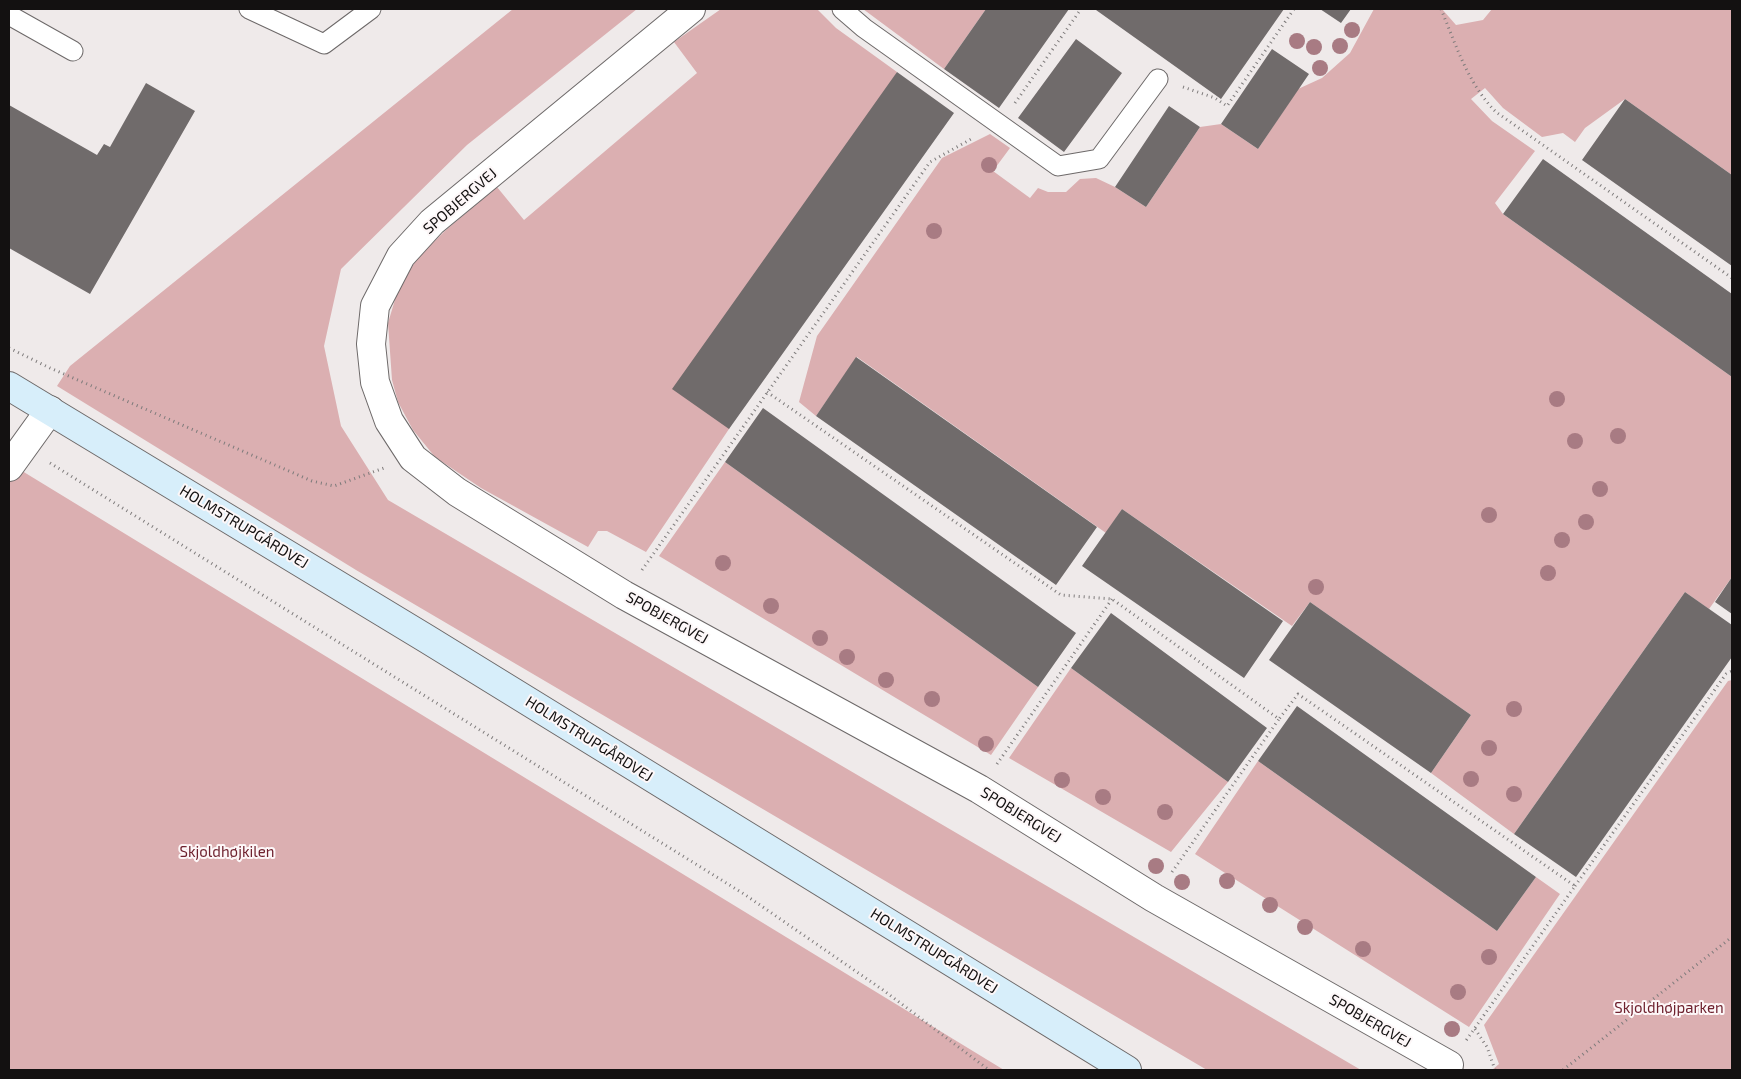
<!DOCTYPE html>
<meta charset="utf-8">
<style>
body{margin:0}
#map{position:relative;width:1741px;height:1079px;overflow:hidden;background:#efeaea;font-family:"Exo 2",sans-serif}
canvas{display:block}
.frame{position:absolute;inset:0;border:10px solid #131111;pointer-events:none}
</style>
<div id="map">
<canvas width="1741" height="1079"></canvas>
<div class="frame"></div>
</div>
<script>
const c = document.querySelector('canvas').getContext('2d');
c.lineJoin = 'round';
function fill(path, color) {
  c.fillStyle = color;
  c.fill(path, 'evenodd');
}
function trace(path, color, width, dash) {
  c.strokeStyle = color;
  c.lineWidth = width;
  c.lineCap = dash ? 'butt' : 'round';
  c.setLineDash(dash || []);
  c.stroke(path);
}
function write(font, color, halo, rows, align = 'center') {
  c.font = font + ' "Exo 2",sans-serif';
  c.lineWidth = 4;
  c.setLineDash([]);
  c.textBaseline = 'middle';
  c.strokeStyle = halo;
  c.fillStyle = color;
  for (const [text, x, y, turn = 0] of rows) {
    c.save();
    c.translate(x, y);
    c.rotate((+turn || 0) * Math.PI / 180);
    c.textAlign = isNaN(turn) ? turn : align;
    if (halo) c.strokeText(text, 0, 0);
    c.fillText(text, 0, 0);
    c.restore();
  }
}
const green = new Path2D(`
 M513 9H637L467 145 341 269 324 346 341 426 388 500 1361 1070H1207L356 570 57 386 70 366Z
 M721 9H817L836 28 897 72 729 429 646 552 607 531H598L588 547 481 488 435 457 413 430 398 402 392 380 388 323 397 293 417 258 447 229 497 187 524 220 697 73 674 42Z
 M863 9H986L944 69Z
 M1374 9H1442L1456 25 1483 20 1492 9H1732V175L1625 99 1585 128 1575 142 1563 133 1542 137 1503 108 1485 88 1471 99 1492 121 1535 151 1495 203 1503 214 1732 377V577L1709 609 1685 592 1514 834 1431 773 1471 715 1310 602 1292 626 1122 509 1106 533 857 357 816 416 799 402 817 336 942 158 990 134 1010 148 993 171 1030 198 1038 188 1048 192H1066L1080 179 1096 178 1115 187 1146 207 1200 127 1221 124 1258 149 1298 89 1322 78 1350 53Z
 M725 462 1038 687 991 755 659 556Z
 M9 463 1004 1070H9Z
 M1071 668 1228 782 1171 852 1009 758Z
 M1732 680V1070H1492L1499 1064 1484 1025 1728 681Z
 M1258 761 1497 931 1536 877 1560 894 1469 1027 1195 854Z`);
const building = new Path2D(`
 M986 9H1069L999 108 944 69Z
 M1098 9H1284L1221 99 1096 10Z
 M1320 9H1351L1341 23Z
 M1076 39 1122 73 1064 152 1018 118Z
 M1272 49 1309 74 1258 149 1221 124Z
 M897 72 954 113 729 429 672 389Z
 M146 83 195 111 90 294 9 248V105L97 155 104 144 110 147Z
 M1625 99 1732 175V266L1582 160Z
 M1169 106 1200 127 1146 207 1115 187Z
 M1543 159 1732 294V377L1503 214Z
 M856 357 1097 527 1056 585 816 416Z
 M763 408 1076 633 1038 687 725 462Z
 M1122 509 1283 621 1244 678 1082 566Z
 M1732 577V614L1715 602Z
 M1685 592 1732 625V657L1576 877 1514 834Z
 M1310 602 1471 715 1431 773 1269 660Z
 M1111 613 1267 728 1228 782 1071 668Z
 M1297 706 1536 877 1497 931 1258 761Z`);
const path = new Path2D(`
 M1441 9C1456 45 1468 84 1496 112L1732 278
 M1183 87 1215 98 1227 106 1294 9
 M1015 103 1081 9
 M9 348 50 368 312 481 334 486 384 468
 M767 392 1061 595 1112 599 1279 719 1298 694 1575 886 1465 1042
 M50 463 744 894 883 990 989 1070
 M642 570 930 162 973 138
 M997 764 1112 599
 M1172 872 1279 719
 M1575 886 1726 674 1732 671
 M1475 1029 1487 1047 1495 1070
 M1563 1070 1732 937`);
const lane = new Path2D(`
 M249 9 324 44 371 9
 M842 9 864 28 1058 166 1099 159 1158 79
 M9 15 73 51`);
const street = new Path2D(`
 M691 9 432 222 401 256 375 306 371 344 375 382 389 421 413 458 457 492 624 595 979 789 1154 898 1449 1065
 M9 467 50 410`);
const secondary = new Path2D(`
 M9 386 427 639 1127 1070`);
const trees = [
 [1352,30],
 [1297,41],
 [1340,46],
 [1314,47],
 [1320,68],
 [989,165],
 [934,231],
 [1557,399],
 [1618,436],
 [1575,441],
 [1600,489],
 [1489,515],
 [1586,522],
 [1562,540],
 [723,563],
 [1548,573],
 [1316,587],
 [771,606],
 [820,638],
 [847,657],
 [886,680],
 [932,699],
 [1514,709],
 [986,744],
 [1489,748],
 [1471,779],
 [1062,780],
 [1514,794],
 [1103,797],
 [1165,812],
 [1156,866],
 [1227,881],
 [1182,882],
 [1270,905],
 [1305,927],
 [1363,949],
 [1489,957],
 [1458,992],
 [1452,1029]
];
const streetNames = [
 ["SPOBJERGVEJ",460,201,-41],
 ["HOLMSTRUPGÅRDVEJ",244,527,31],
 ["SPOBJERGVEJ",667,618,29],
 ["HOLMSTRUPGÅRDVEJ",589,739,32],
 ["SPOBJERGVEJ",1021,815,32],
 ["HOLMSTRUPGÅRDVEJ",934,951,32],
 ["SPOBJERGVEJ",1370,1021,30]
];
const parkNames = [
 ["Skjoldhøjkilen",227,852],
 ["Skjoldhøjparken",1669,1008]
];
fill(green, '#dbafb1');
fill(building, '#706b6b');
trace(lane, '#6d6969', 21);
trace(street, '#6d6969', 30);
trace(secondary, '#6d6969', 30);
trace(path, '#7e7b7b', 3, [1, 4]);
trace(lane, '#fff', 19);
trace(street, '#fff', 28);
trace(secondary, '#d7eefa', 28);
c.fillStyle = '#a87b83';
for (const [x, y] of trees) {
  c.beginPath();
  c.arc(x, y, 8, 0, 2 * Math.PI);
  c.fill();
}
write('15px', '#131111', '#fdf7f8', streetNames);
write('15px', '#6e212e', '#fdf7f8', parkNames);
</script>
